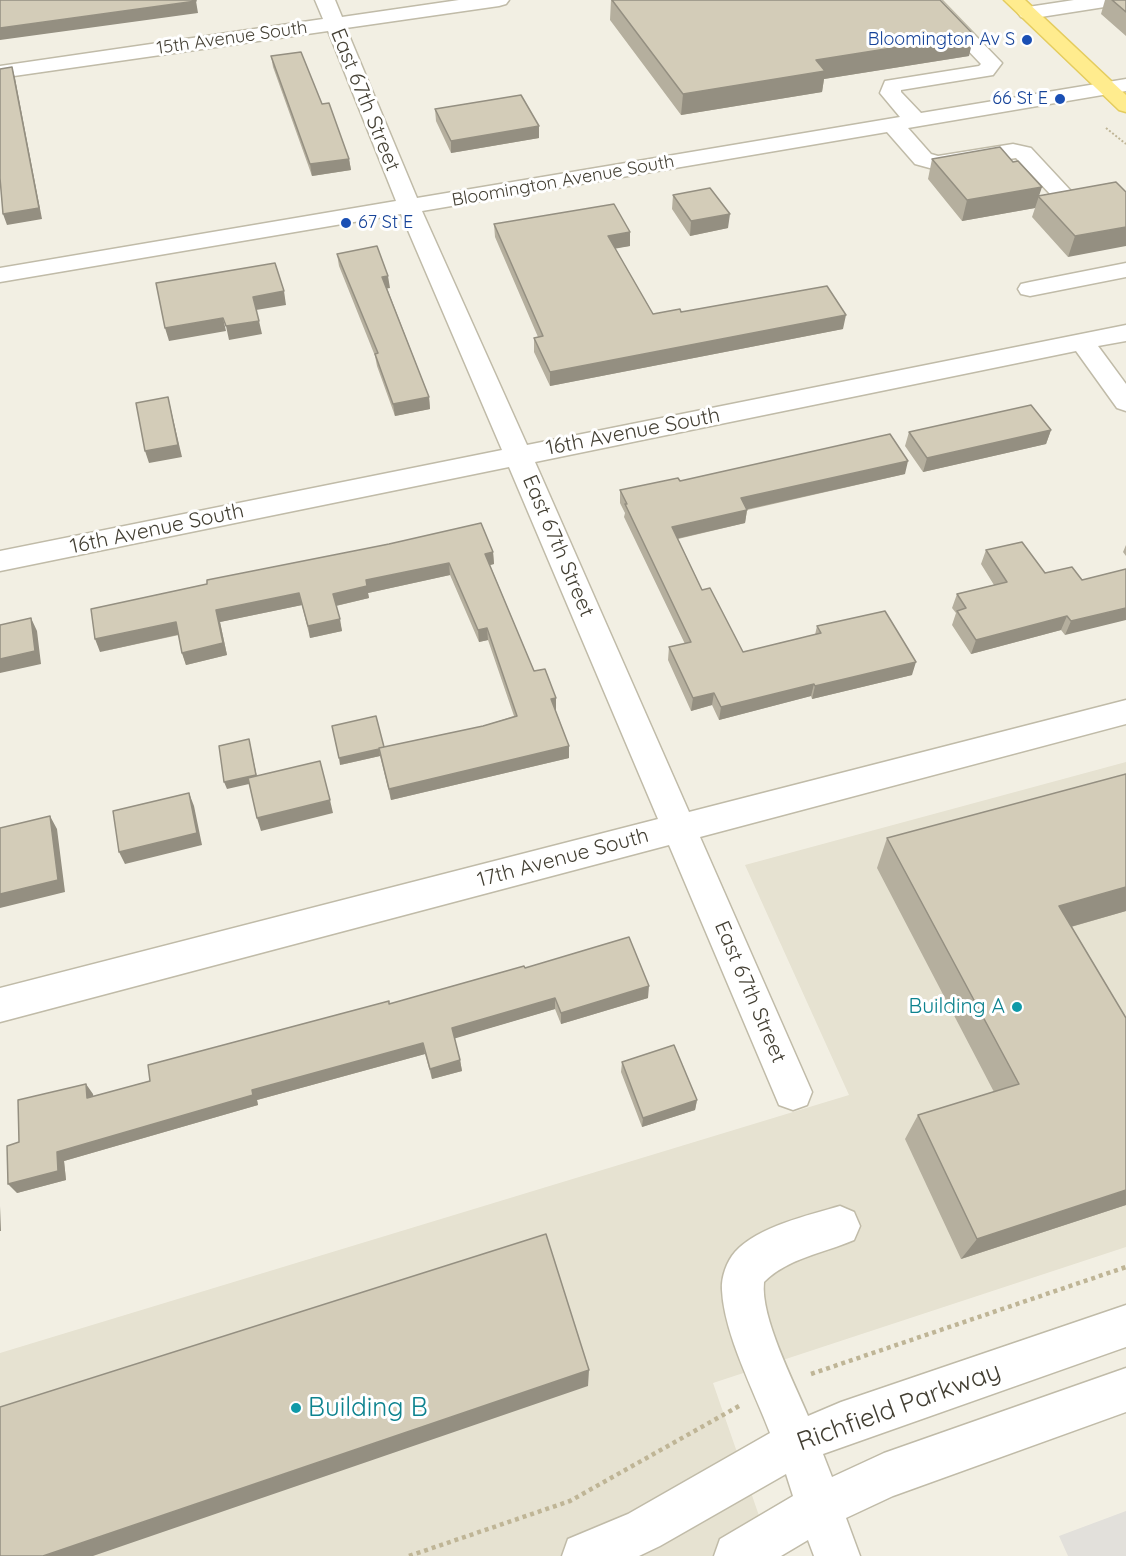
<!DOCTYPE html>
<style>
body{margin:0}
canvas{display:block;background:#f2efe3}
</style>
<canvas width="1126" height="1556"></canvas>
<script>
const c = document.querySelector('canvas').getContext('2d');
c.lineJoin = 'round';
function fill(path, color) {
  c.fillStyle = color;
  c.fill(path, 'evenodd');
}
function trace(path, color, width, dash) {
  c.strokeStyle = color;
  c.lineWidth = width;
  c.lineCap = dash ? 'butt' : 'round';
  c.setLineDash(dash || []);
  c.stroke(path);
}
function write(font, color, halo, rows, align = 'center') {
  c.font = font + ' Quicksand,sans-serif';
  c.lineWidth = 6;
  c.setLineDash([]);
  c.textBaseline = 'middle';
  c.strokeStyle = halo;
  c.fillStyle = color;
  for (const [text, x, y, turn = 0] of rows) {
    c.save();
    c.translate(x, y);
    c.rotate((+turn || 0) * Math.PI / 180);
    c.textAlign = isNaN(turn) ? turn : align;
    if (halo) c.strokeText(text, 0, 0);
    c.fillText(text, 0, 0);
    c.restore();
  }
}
const residential = new Path2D(`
 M1126 762V1247L713 1383 773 1556H0V1353L849 1095 745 865Z`);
const parking = new Path2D(`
 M1126 1511V1556H1068L1059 1536Z`);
const pathFar1 = new Path2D(`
 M1106 128 1126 144`);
const path = new Path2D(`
 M811 1374 1126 1267
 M409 1556 570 1501 739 1406`);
const minor = new Path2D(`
 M315 0H335L342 17 459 0H509L506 4 499 6 346 28 417 198 900 117 880 93 885 81 979 66 981 64 920 0H941L1002 63 993 75 901 90V92L921 113 1126 79V91L908 128 931 154 938 156 1013 144 1031 148 1071 191 1068 196 1060 198 1052 196 1016 158 937 170 915 164 887 132 422 211 527 445 1126 325V341L1098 346 1126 384V411L1117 408 1076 351 535 462 689 812 1126 700V724L700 837 812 1092 807 1105 793 1110 779 1105 669 845 0 1022V988L658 819 509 467 0 571V551L502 450 401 214 0 282V268L396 201 328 31 0 78V66L323 19Z
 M1074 0H1121L1118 4 1111 6 1028 19 1021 17 1018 13 1021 9 1028 7Z
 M1126 263V277L1030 296 1021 294 1018 289 1021 284 1030 282Z
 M840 1206 854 1212 860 1226 854 1240C824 1253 788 1258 764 1282 760 1317 794 1382 808 1416L841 1402 1126 1305V1347L823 1454 832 1477 884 1453 1126 1368V1412L893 1496 846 1518 860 1556H814L808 1540 781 1556H714L720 1539 793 1496 786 1474 660 1546 639 1556H562L568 1539 628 1514 770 1433C754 1391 724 1334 722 1290 721 1277 727 1261 735 1252 757 1227 809 1215 840 1206Z`);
const major = new Path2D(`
 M1004 0H1025L1126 95V112L1119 110Z`);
const wall = new Path2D(`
 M611 0H940L969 56 824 79 822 92 681 115 610 20Z
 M1105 0H1126V36L1101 14Z
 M271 56 322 104 349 159 351 170 312 176 273 67Z
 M435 109 539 138 451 153 436 121Z
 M932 159 1039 196 1116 182 1068 257 1032 217 1035 208 962 221 928 179Z
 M673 195 728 228 690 236 672 209Z
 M494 224 630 246 615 248 653 314 681 312 843 329 550 386 534 352V338L538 337 495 237Z
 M337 254 390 288H387L429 397 430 409 395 416 377 366 375 356 339 266Z
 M1051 430 1046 444 923 472 905 446 909 432Z
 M905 474 747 510 745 523 678 539 702 590 743 652 815 635 817 626 912 675 812 699 811 696 719 720 712 705 691 711 668 660 669 647 685 644 624 517 625 513 620 503V490L680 481Z
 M1126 545V556L1123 552Z
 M986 550 1045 573 1082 580 1126 569 1065 635 1061 630 971 654 952 625 956 613 952 608 957 594 994 585 981 564Z
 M493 552 494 564 490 565 534 671 556 698 555 710 569 746V758L391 800 380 756 340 765 384 747 483 726 514 716 488 640 479 642 450 575 368 593 369 598 336 606 342 631 310 638 302 605 220 622 227 655 186 665 182 653 179 635 100 652Z
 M1126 774V911L1071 927 1126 1018V1205L961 1259 905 1139 918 1115 994 1092 877 868 887 838Z
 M525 968 648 998 561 1024 555 1009 454 1038 460 1060 462 1071 432 1079 425 1054 257 1100 258 1105 64 1161 66 1180 17 1193 19 1142 93 1094V1097L150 1081 389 1004Z
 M622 1062 697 1100 695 1110 642 1127 621 1072Z`);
const shadedWall = new Path2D(`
 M196 1 198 13 0 40V28Z
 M974 35 969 56 824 79 822 92 681 115 683 94 816 60Z
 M12 67 15 78 42 219 7 225 3 214Z
 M539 126V138L451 153V141Z
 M349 159 351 170 312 176 310 164Z
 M1042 187 1035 208 962 221 967 200Z
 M730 214 728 228 690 236 691 221Z
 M1126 227V246L1068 257 1075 236Z
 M630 232V246L608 250V236Z
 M388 276 390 288 384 289 382 277Z
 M284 291 286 305 256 310 253 297Z
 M846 315 843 329 550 386V372Z
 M223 318 226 331 169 341 165 328Z
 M259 321 262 334 229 340 226 326Z
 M168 397 182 457 149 463 145 451Z
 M429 397 430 409 395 416 393 404Z
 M1051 430 1046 444 923 472 927 458Z
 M908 461 905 474 739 511 741 498Z
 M747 510 745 523 671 540 672 527Z
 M493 552 494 564 486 566 485 554Z
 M449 563 450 575 368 593 369 598 335 606 333 594 366 580Z
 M299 593 302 605 220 622 227 655 186 665 182 653 216 610Z
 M1126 608V620L1065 635 1071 621Z
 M1067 616 1061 630 971 654 976 640Z
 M31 618 37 631 41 664 0 673V659Z
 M340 619 342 631 310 638 308 626Z
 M176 622 181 634 100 652 95 639Z
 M487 628 488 640 479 642 478 630Z
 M916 662 912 675 812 699 815 686Z
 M814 684 811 696 719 720 721 707Z
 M714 693 712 705 691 711 693 698Z
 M556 698V710L551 711V699Z
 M249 739 258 782 227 789 224 782Z
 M569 746V758L391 800 389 789Z
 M379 749 380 756 340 765 339 758Z
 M189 793 194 806 202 845 125 864 119 852Z
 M330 800 333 813 261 831 257 818Z
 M50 816 57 829 65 892 0 908V894Z
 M1126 887V911L1042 935 1059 906Z
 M649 986 648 998 561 1024V1013Z
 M555 998V1009L453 1039 452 1028Z
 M423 1043 425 1054 257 1100 258 1105 64 1161 66 1180 17 1193 8 1184 57 1152 252 1090Z
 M460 1060 462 1071 432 1079 430 1069Z
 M86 1084 93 1094 95 1108 87 1098Z
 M697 1100 695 1110 642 1127 643 1118Z
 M1126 1190V1205L961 1259 977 1239Z
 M0 1206 1 1231H0Z
 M589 1370 588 1386 93 1556H43Z`);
const building = new Path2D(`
 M0 0H196V1L0 28Z
 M612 0H940L974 35 816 60 825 71 683 94Z
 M1112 0H1126V12Z
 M301 52 322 104 329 103 349 159 310 164 271 56Z
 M12 67 39 208 3 214 0 178V69Z
 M521 95 539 126 451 141 435 109Z
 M1000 147 1013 162 1018 161 1042 187 967 200 932 159Z
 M1116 182 1126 192V227L1075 236 1038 196Z
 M710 188 730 214 691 221 673 195Z
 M614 204 630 232 608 236 653 314 680 309 681 312 827 286 846 315 550 372 534 338 543 336 494 224Z
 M377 246 388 276 382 277 429 397 393 404 375 354 378 353 337 254Z
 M275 263 284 291 253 297 259 321 226 326 223 318 165 328 156 283Z
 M168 397 178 445 145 451 136 403Z
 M1031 405 1051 430 927 458 909 432Z
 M890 434 908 461 741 498 747 510 672 527 702 590 710 588 743 652 821 633 817 626 885 611 916 662 815 686 814 684 721 707 714 693 693 698 669 647 691 642 625 504H627L620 490 678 478 680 481Z
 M481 523 493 552 485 554 534 671 545 669 556 698 551 699 569 746 389 789 379 748 483 726 517 716 487 628 478 630 449 563 366 580 367 586 333 594 340 619 308 626 299 593 216 610 223 643 182 653 176 622 95 639 91 609 207 584V580L389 544Z
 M1022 542 1045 573 1072 567 1082 580 1126 569V608L1071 621 1067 616 976 640 957 611 966 608 957 594 1007 582 986 550Z
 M31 618 35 651 0 659V625Z
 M376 716 384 747 379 748V749L339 758 332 726Z
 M249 739 256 775 224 782 219 746Z
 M320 761 330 800 257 818 248 778Z
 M1126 774V887L1059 906 1126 1018V1190L977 1239 918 1115 1019 1084 887 838Z
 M189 793 197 833 119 852 113 811Z
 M50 816 58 880 0 894V828Z
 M629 937 649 986 561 1013 555 998 452 1028 460 1060 430 1069 423 1043 252 1090 253 1095 57 1152 58 1171 8 1184 7 1146 19 1142 18 1100 86 1084 87 1098 150 1081 148 1065 389 1001V1004L524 966 525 968Z
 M674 1045 697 1100 643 1118 622 1062Z
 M546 1234 589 1370 43 1556H0V1407Z`);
const markers = [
 [1027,40,6,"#1a4fb4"],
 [1060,99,6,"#1a4fb4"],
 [346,223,6,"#1a4fb4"],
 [1017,1007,6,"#0f9aa8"],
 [296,1408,6,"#0f9aa8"]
];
const farStreetnames = [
 ["15th Avenue South",232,38,-8],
 ["Bloomington Avenue South",563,181,-10]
];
const farTransitnames = [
 ["Bloomington Av S",1015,40],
 ["66 St E",1048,99],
 ["67 St E",358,223,"left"]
];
const streetNames = [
 ["East 67th Street",365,100,68],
 ["16th Avenue South",633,432,-11],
 ["16th Avenue South",157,529,-12],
 ["East 67th Street",558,546,67],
 ["17th Avenue South",563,858,-15],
 ["East 67th Street",750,992,67]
];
const cultureNames = [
 ["Building A",1005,1007]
];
const nearStreetnames = [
 ["Richfield Parkway",899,1407,-20]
];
const nearCulturenames = [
 ["Building B",308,1408]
];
fill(residential, '#e6e2d1');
fill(parking, '#e2e0db');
trace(minor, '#c0bba8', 3);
trace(major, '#e4cc5e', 3);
trace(pathFar1, '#bfb596', 2, [2, 2]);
trace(path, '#bfb596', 4.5, [4, 4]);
fill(minor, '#fff');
fill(major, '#ffec8e');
fill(wall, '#b5af9e');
fill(shadedWall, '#948f81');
fill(building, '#d3ccb8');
trace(building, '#948f81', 1.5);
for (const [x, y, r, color] of markers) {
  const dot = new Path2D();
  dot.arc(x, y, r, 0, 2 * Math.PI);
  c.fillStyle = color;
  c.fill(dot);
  trace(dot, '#fff', 2);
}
write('18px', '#433f33', '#fff', farStreetnames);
write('18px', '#164399', '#fff', farTransitnames, 'right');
write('21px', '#433f33', '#fff', streetNames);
write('21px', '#0d838f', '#fff', cultureNames, 'right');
write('26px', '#433f33', '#fff', nearStreetnames);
write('26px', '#0d838f', '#fff', nearCulturenames, 'left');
</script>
